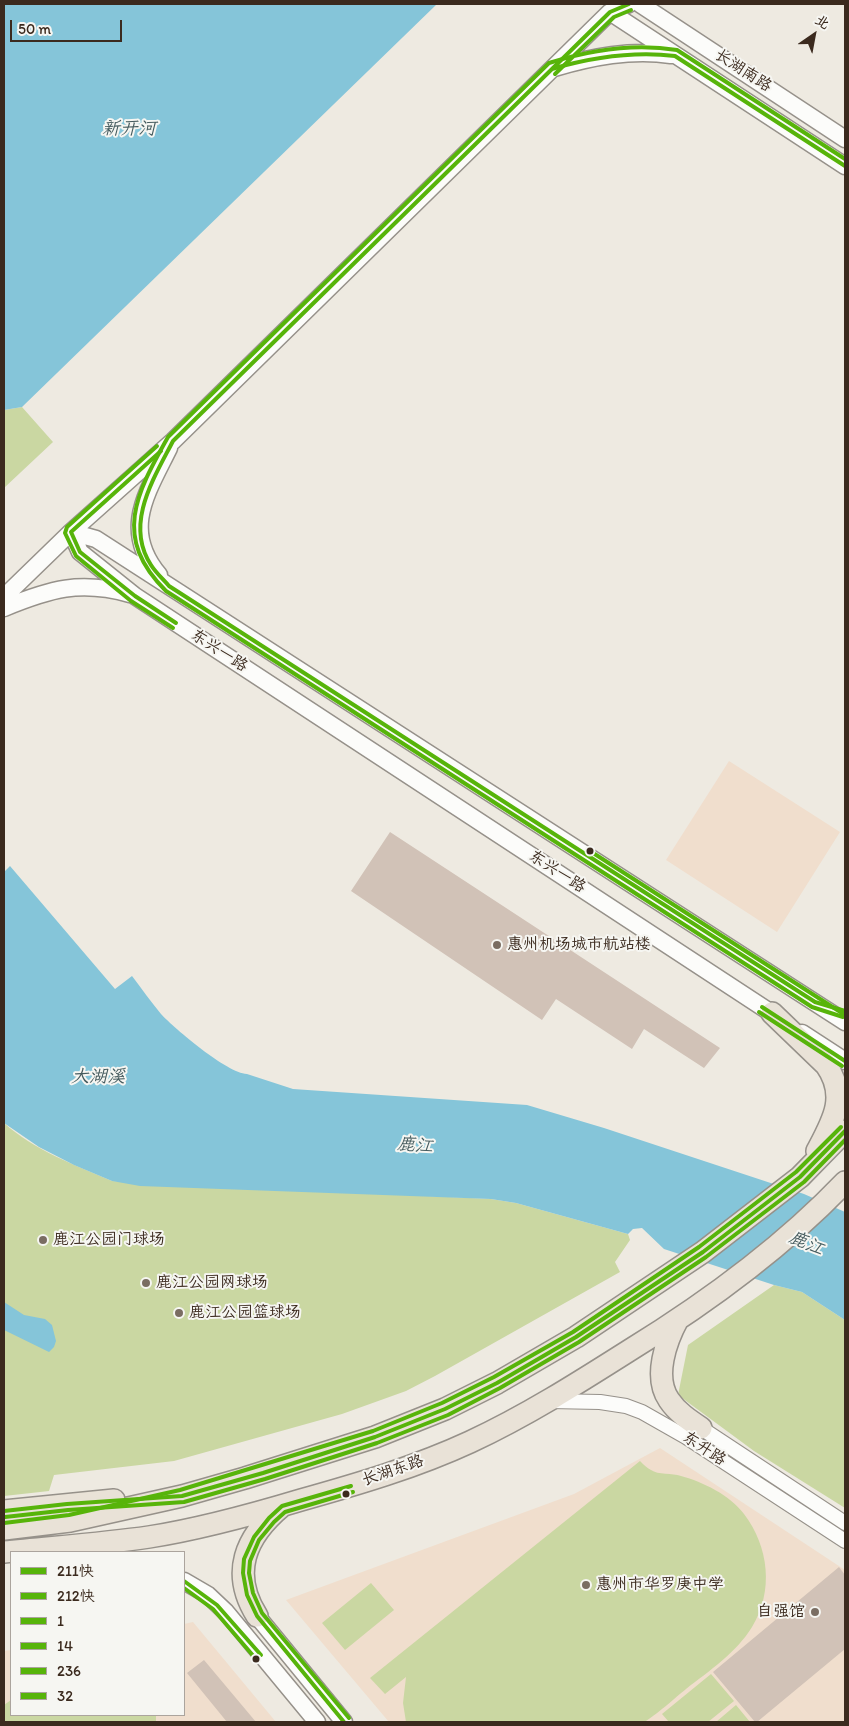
<!DOCTYPE html>
<meta charset="utf-8">
<style>
body{margin:0}
#map{position:relative;width:849px;height:1726px;overflow:hidden;background:#eeeae1;font-family:Itim,"LXGW WenKai TC",sans-serif}
canvas{display:block}
.frame{position:absolute;inset:0;border:5px solid #3b2a1e;pointer-events:none}
.legend{position:absolute;left:10px;top:1551px;width:175px;height:165px;box-sizing:border-box;background:#f6f6f2;border:1px solid #aba49d;margin:0;padding:6px 9px;list-style:none;font-size:15px;color:#3b2a1e}
.legend li{display:flex;align-items:center;gap:10px;height:25px}
.legend b{width:25px;border:1px solid #aba49d}
.north{position:absolute;left:789px;top:10px;width:50px;height:50px;-webkit-text-stroke:4px #f6f6f2;paint-order:stroke;rotate:33deg;font-size:14px;font-weight:700;line-height:20px;text-align:center;color:#3b2a1e}
.north::after{content:'';display:block;margin:auto;width:18px;height:22px;background:#3b2a1e;clip-path:polygon(50% 0,100% 100%,50% 72%,0 100%)}
.scale{position:absolute;left:10px;top:20px;width:112px;height:22px;box-sizing:border-box;border:2px solid #3b2a1e;border-top:0;padding-left:6px;font-size:15px;line-height:18px;white-space:nowrap;color:#3b2a1e;-webkit-text-stroke:4px #f6f6f2;paint-order:stroke}
</style>
<div id="map">
<canvas width="849" height="1726"></canvas>
<div class="frame"></div>
<ul class="legend">
<li><b style="height:6px;background:#57b40a"></b>211快</li>
<li><b style="height:6px;background:#57b40a"></b>212快</li>
<li><b style="height:6px;background:#57b40a"></b>1</li>
<li><b style="height:6px;background:#57b40a"></b>14</li>
<li><b style="height:6px;background:#57b40a"></b>236</li>
<li><b style="height:6px;background:#57b40a"></b>32</li>
</ul>
<div class="north">北</div>
<div class="scale">50 m</div>
</div>
<script>
const c = document.querySelector('canvas').getContext('2d');
c.lineJoin = 'round';
function fill(path, color) {
  c.fillStyle = color;
  c.fill(path, 'evenodd');
}
function trace(path, color, width, dash) {
  c.strokeStyle = color;
  c.lineWidth = width;
  c.lineCap = dash ? 'butt' : 'round';
  c.setLineDash(dash || []);
  c.stroke(path);
}
function write(font, color, halo, rows, align = 'center') {
  c.font = font + ' Itim,"LXGW WenKai TC",sans-serif';
  c.lineWidth = 4;
  c.setLineDash([]);
  c.textBaseline = 'middle';
  c.strokeStyle = halo;
  c.fillStyle = color;
  for (const [text, x, y, turn = 0] of rows) {
    c.save();
    c.translate(x, y);
    c.rotate((+turn || 0) * Math.PI / 180);
    c.textAlign = isNaN(turn) ? turn : align;
    if (halo) c.strokeText(text, 0, 0);
    c.fillText(text, 0, 0);
    c.restore();
  }
}
const built = new Path2D(`
 M729 761 840 832 777 932 666 860Z
 M660 1448 845 1570V1722H389L286 1600 574 1494Z
 M193 1622 276 1722H4V1651L11 1650V1715H184V1624Z`);
const green = new Path2D(`
 M22 407 53 442 4 488V410Z
 M4 1123C34 1150 75 1165 112 1181L491 1199 516 1203 628 1234 630 1240 615 1262 620 1272 435 1376 406 1391 342 1414 174 1461 54 1475 49 1491 4 1496Z
 M774 1285 802 1292 845 1320V1508L754 1451 678 1395 688 1345Z
 M640 1461C643 1464 647 1468 651 1470 658 1475 672 1473 681 1476 703 1482 730 1495 744 1514 769 1547 774 1591 752 1627 736 1653 709 1671 686 1689 676 1697 654 1717 644 1722 637 1725 605 1722 595 1722 532 1722 469 1722 406 1722L403 1703 406 1677 385 1694 370 1678Z
 M371 1583 394 1610 345 1650 322 1623Z
 M711 1674 734 1701 708 1722H669L662 1714Z
 M11 1700V1715H156V1722H4V1705Z
 M736 1705 750 1722H716Z`);
const water = new Path2D(`
 M4 4H437L22 407 4 410Z
 M10 866 115 989 132 976C142 989 151 1002 161 1014 175 1029 227 1073 247 1074L293 1089 527 1105 604 1128 804 1194 845 1212V1320L802 1292 774 1285 664 1249 642 1228 633 1229 628 1234 516 1203 491 1199 140 1186 112 1181 74 1165 39 1147 4 1123V872Z
 M4 1302 24 1315 45 1319 52 1325 56 1341 54 1347 49 1352 4 1330Z`);
const building = new Path2D(`
 M390 832 720 1048 704 1068 644 1029 632 1049 556 999 542 1020 351 891Z
 M839 1567 845 1575V1649L757 1722H755L713 1672Z
 M204 1660 256 1722H227L187 1673Z`);
const minor = new Path2D(`
 M550 1401 600 1402 626 1406 642 1412 686 1437 845 1541
 M701 1428 845 1523`);
const tertiary = new Path2D(`
 M640 4 845 139
 M610 12 845 166
 M554 68C592 57 631 49 671 55
 M71 532 80 552 135 596 782 1020
 M71 532 96 539 845 1022
 M159 575C121 530 147 493 169 448
 M4 597 71 532 173 441 610 12 629 4
 M4 608C50 589 80 580 130 594
 M802 1033 845 1061
 M184 1581 208 1595 226 1612 317 1722
 M257 1616 344 1722`);
const primary = new Path2D(`
 M772 1013 826 1065C848 1096 833 1121 817 1151
 M678 1319C666 1341 653 1377 669 1400 677 1412 689 1420 701 1428
 M4 1511 114 1500
 M4 1529 70 1521 182 1496 245 1478 375 1437 445 1409 497 1383 576 1337 703 1252 800 1177 845 1131
 M4 1552C52 1547 101 1544 149 1537 201 1529 251 1515 301 1500 358 1484 416 1467 470 1442 526 1416 578 1383 630 1350 708 1302 782 1248 845 1182
 M257 1616C230 1573 245 1537 282 1506`);
const bus1 = new Path2D(`
 M551 70 610 12 629 4
 M845 166 675 56C632 51 593 57 552 69L173 441C154 478 124 524 151 565 156 573 163 579 169 586L815 1002 845 1011
 M161 451 71 532 80 552 135 596 176 623
 M762 1007 845 1061`);
const bus2 = new Path2D(`
 M555 74 614 17 631 10
 M157 446 67 527 65 533 76 556 131 601 173 628
 M759 1012 842 1066
 M843 1017 812 1007 166 591C112 538 136 494 168 437L549 63C590 50 634 43 677 50L845 159`);
const bus3 = new Path2D(`
 M4 1511 67 1504 182 1496 263 1473 375 1437 445 1409 497 1383 576 1337 703 1252 800 1177 845 1131
 M184 1581 217 1605 261 1655
 M344 1722 257 1616 247 1595 243 1573 244 1559 254 1537 269 1518 282 1506 351 1486`);
const bus4 = new Path2D(`
 M5 1517 68 1510 184 1502 265 1479 377 1443 448 1415 500 1388 579 1342 706 1257 804 1182 845 1140
 M184 1588 213 1609 256 1659
 M349 1718 262 1613 253 1593 249 1573 250 1561 259 1540 274 1522 285 1512 353 1492`);
const bus5 = new Path2D(`
 M4 1523 69 1515 180 1490 373 1431 442 1403 494 1377 573 1332 699 1247 796 1172 841 1127`);
const bus6 = new Path2D(`
 M590 851 845 1015`);
const markers = [
 [590,851,4.5,"#3b2a1e"],
 [497,945,5,"#7a6d62"],
 [43,1240,5,"#7a6d62"],
 [146,1283,5,"#7a6d62"],
 [179,1313,5,"#7a6d62"],
 [346,1494,4.5,"#3b2a1e"],
 [586,1585,5,"#7a6d62"],
 [815,1612,5,"#7a6d62"],
 [256,1659,4.5,"#3b2a1e"]
];
const streetNames = [
 ["长湖南路",743,71,33],
 ["东兴一路",219,651,33],
 ["东兴一路",557,872,33],
 ["东升路",704,1449,33],
 ["长湖东路",393,1471,-19]
];
const poiNames = [
 ["惠州机场城市航站楼",507,945],
 ["鹿江公园门球场",53,1240],
 ["鹿江公园网球场",156,1283],
 ["鹿江公园篮球场",189,1313],
 ["惠州市华罗庚中学",596,1585],
 ["自强馆",805,1612,"right"]
];
const waterNames = [
 ["新开河",129,129],
 ["大湖溪",98,1077],
 ["鹿江",415,1146,5],
 ["鹿江",806,1244,23]
];
fill(built, '#f0decd');
fill(green, '#cad7a2');
fill(water, '#85c5d9');
fill(building, '#d1c2b7');
trace(minor, '#96918a', 16);
trace(tertiary, '#96918a', 19);
trace(primary, '#96918a', 24);
trace(minor, '#fcfcfa', 14);
trace(tertiary, '#fcfcfa', 16);
trace(primary, '#e9e2d7', 21);
trace(bus1, '#57b40a', 4);
trace(bus2, '#57b40a', 4);
trace(bus3, '#57b40a', 4);
trace(bus4, '#57b40a', 4);
trace(bus5, '#57b40a', 4);
trace(bus6, '#57b40a', 4);
for (const [x, y, r, color] of markers) {
  const dot = new Path2D();
  dot.arc(x, y, r, 0, 2 * Math.PI);
  c.fillStyle = color;
  c.fill(dot);
  trace(dot, '#f6f6f2', 2);
}
write('16px', '#3b2a1e', '#f6f6f2', streetNames);
write('16px', '#3b2a1e', '#f6f6f2', poiNames, 'left');
write('italic 18px', '#455b5e', '#f6f6f2', waterNames);
</script>
